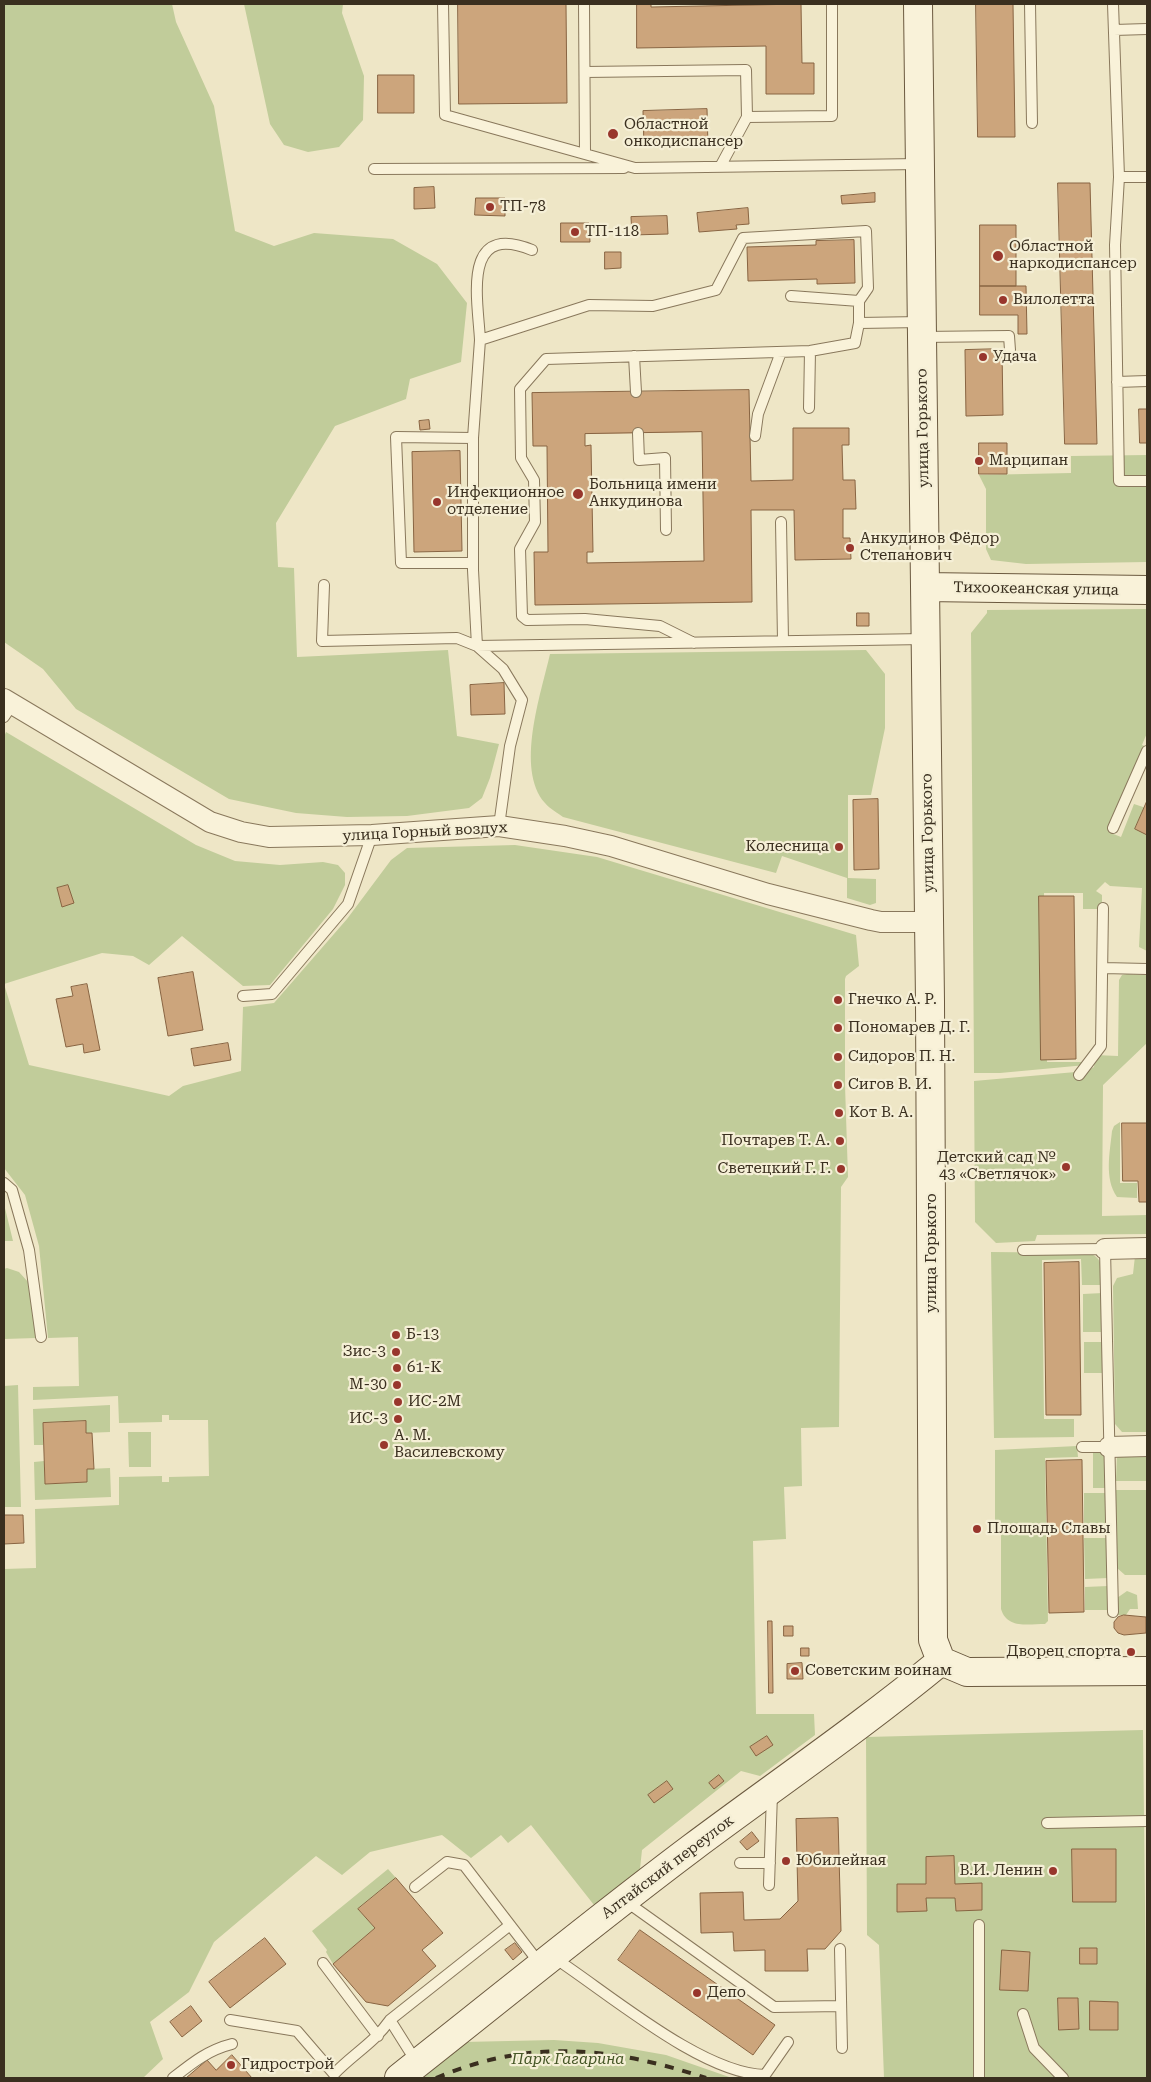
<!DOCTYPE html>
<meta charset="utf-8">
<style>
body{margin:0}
#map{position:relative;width:1151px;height:2082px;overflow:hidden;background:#eee6c6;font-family:"Roboto Serif",serif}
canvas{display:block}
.frame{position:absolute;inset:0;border:5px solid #3a2f1f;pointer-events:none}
</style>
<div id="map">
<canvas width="1151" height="2082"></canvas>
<div class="frame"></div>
</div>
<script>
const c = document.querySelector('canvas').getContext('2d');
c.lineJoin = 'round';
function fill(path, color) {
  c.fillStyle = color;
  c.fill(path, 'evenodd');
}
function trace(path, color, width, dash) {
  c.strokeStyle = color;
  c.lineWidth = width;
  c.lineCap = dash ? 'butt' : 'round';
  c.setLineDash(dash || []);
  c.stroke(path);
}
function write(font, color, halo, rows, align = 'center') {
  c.font = font + ' "Roboto Serif",serif';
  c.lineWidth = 4.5;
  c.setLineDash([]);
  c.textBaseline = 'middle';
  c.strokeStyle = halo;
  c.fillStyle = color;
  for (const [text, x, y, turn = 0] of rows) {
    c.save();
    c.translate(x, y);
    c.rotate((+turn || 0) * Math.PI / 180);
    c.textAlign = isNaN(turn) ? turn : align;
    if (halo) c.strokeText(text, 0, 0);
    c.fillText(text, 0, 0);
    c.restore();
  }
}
const green = new Path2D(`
 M4 4H172L176 22 214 106 235 231 274 246 314 233 393 239 437 264 467 303 461 362 410 379 406 399 335 426 276 523 278 567 294 568 297 657 448 650 457 736 499 744 490 778 482 798 469 808 407 816 347 817 296 813 229 799 76 709 43 669 4 642Z
 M244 4H343L342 13 364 76 363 120 339 147 308 152 284 145 270 124Z
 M1147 455V562L1026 564 991 560 986 549V489L979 475 1071 473V456Z
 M1147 609V733L1142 745 1147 747 1111 833 1121 837 1134 804 1146 808 1138 828 1147 832V951L1139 947 1142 888 1110 886 1105 882 1096 891 1102 895V909H1083V893H1044L1047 1062H1087V1056H1089L1086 1065 1000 1073H974L971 633 987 613V610Z
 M866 650 885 674V728L871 795H848V878L876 879V903L870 905 847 898V878L782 856 776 873 563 817C558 813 550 809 545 803 515 769 541 694 550 654Z
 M6 732 196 845 235 861 280 865 323 862 338 865 345 873V885L333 909 270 985 243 986 182 936 149 965 133 956 102 953 4 984 29 1065 169 1096 183 1086 241 1071 243 1007 274 1003 347 919 391 860 407 848 515 845 597 857 856 935 859 966 846 976 845 979V1085L848 1177 841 1187 839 1427 801 1428 802 1486 784 1487 786 1539 753 1541 756 1714H814L815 1735 760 1776 741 1771 642 1850 640 1869 594 1905 531 1825 508 1843 501 1835 471 1858 442 1835 370 1852 342 1875 316 1856 214 1942 189 1992 150 2022 163 2059 143 2078H4V1569L36 1568 35 1509 119 1505V1477L162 1476V1482H169V1477L209 1476 208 1420H169V1415H162V1422L119 1423 118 1396 33 1400V1387L79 1386 78 1337 48 1338 39 1246 25 1195 4 1168V737Z
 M1127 974 1147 975V1043L1103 1085 1102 1216 1147 1215V1234L1037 1235 1035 1241 996 1243 975 1222 974 1081 1087 1071 1094 1067 1095 1055 1118 1056 1119 980 1122 975Z
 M1120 1122V1183H1137V1198L1117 1197C1104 1178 1110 1152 1112 1131L1114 1126Z
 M4 1204 13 1241H4Z
 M1147 1249V1432H1122L1115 1424 1113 1286 1117 1278 1133 1274 1135 1256Z
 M991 1252 1088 1253C1104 1257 1102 1271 1102 1285H1082L1081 1259 1042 1260 1044 1419H1074V1437L994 1438Z
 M7 1268 19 1272 29 1283 36 1338 4 1339V1269Z
 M1103 1293V1332H1083V1294Z
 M1084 1342H1103L1104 1373H1084Z
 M18 1385 21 1507H4V1386Z
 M110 1405V1432L86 1433 85 1421 43 1423V1445H34L33 1409Z
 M128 1432H151V1467H129Z
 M1077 1446 1078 1457 1045 1458 1048 1621 1045 1624C1028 1624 1007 1629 1001 1609V1529L995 1520V1450Z
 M1147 1449V1481H1116L1117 1454Z
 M1093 1452H1100L1105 1457 1106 1488H1093Z
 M44 1461 45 1484 87 1482V1469L110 1468 111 1497 35 1500 34 1462Z
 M1115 1490H1147V1575H1125L1117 1568Z
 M1084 1493H1106L1107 1533H1084Z
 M1084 1538H1107L1108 1578 1085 1579Z
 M1108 1586V1610H1085V1587Z
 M1127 1591 1137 1595 1138 1609H1130L1126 1615H1117V1598Z
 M1143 1730 1147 2078H884L879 1945 867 1935 866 1737Z
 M388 1869 396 1878 358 1909 375 1928 333 1964 326 1952 327 1950 312 1931Z
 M554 2040 598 2043 666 2055 732 2078H418L463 2042Z`);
const building = new Path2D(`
 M458 4H566L567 103 459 104Z
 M637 4H651V7L801 4 802 63H814V94H766V46L637 48Z
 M976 4H1013L1015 137H978Z
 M378 75H414V113H378Z
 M707 109 708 146 644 147 643 111Z
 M1058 183H1090L1097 444H1065Z
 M434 187 435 208 414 209V188Z
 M875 193V202L842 204 841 196Z
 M476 198H505V216L475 215Z
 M748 208 749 224 736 225 737 229 699 232 697 213Z
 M667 216 668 234 632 235 631 217Z
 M561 223H589L590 242H561Z
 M980 225H1016V286H980Z
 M854 240 855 283 817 284V279L748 281 747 247 816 245V241Z
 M605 252H621V268L605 269Z
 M980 286H1026L1027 334H1018V315H980Z
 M1002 349 1003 415 966 416 965 350Z
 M749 390 751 481 793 480V428H849V445H842L843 480H855L856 509H843V538H850L851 559 795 560 794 510H751L752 602 535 605 534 552H548L547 446H533L532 393ZM702 432 704 561 587 563V552H593L591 445 585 446V434Z
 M1139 409H1147V443H1140Z
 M429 420 430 429 420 430 419 421Z
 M979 443H1007V474H979Z
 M460 451 462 551 414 552 412 452Z
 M857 613H869V626H857Z
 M504 683 505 714 471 715 470 685Z
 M878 799 879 869 854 870 853 800Z
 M1147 801V835L1135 829Z
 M68 885 74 903 62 907 57 888Z
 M1039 896H1074L1076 1059 1041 1060Z
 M193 972 203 1030 168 1036 158 978Z
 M87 984 100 1050 84 1053 83 1044 66 1047 56 999 73 996 71 987Z
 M228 1043 231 1060 194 1066 191 1049Z
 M1122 1123H1147V1202H1139L1138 1181H1123Z
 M1079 1262 1081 1415H1046L1044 1263Z
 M86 1421V1433H92L94 1469H87V1482L45 1484 43 1423Z
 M1082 1460 1084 1612 1049 1613 1046 1461Z
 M4 1515H23L24 1543 4 1544Z
 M1124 1615 1146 1617V1633L1124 1635 1118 1633 1114 1628V1622L1118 1617Z
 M768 1621H772L773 1693H769Z
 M784 1626H793V1636H784Z
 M801 1648H809V1656H801Z
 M802 1663 803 1679H787V1664Z
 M767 1736 773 1745 756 1756 750 1747Z
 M719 1775 724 1781 714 1789 709 1783Z
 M667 1781 673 1789 654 1803 648 1795Z
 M838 1818 841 1931 825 1949H807L808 1971H765V1950L734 1951 733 1932 701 1933 700 1893 743 1892 744 1920 780 1919 798 1901 796 1819Z
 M752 1832 759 1841 747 1850 740 1842Z
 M1072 1849H1116V1902H1073Z
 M954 1856 955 1884 982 1883V1910L956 1911 955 1898H926L927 1911 897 1912V1884H926V1857Z
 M396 1878 443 1933 422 1950 436 1966 388 2006 366 2002 333 1964 375 1928 358 1909Z
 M640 1930 775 2025 753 2055 618 1960Z
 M265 1938 286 1964 230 2008 209 1982Z
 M515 1943 522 1952 513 1960 505 1950Z
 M1080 1948H1097V1964H1080Z
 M1002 1950 1030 1952 1028 1991 1000 1990Z
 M1058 1998H1078L1079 2029 1059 2030Z
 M1090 2001 1118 2002V2030H1090Z
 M191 2006 202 2021 182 2037 170 2022Z
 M232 2055 252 2078H186L207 2060 216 2070Z`);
const lane = new Path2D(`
 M443 4 445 115 635 168 919 164
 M584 4 585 153
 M1030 4 1032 123
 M1113 4 1119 177 1115 245 1119 481H1147
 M1114 30 1147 29
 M585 72 746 70 747 117 832 116V4
 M720 167 747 117
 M374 169 624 168
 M1119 177H1147
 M859 323 921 322
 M922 337 1009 336 1010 350
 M480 340C478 300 461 221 532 250
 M634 356 636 392
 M1117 382 1147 381
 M809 408 810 351
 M638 433 639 460 665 458 666 530
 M755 436 758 414 781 352
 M473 438V570L477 646 925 639
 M781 522 783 641
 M473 563H401L396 437 473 438 480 340 589 305 653 306 716 290 743 238 866 231 868 288 859 301
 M324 585 322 641 457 638 477 646 503 669 522 700 510 746 499 826
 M694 643 660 626 585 619 527 620 522 616 520 549 535 522 534 480 521 458 520 389 546 359 810 351 855 343 859 323V301L791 296
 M4 717 12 705
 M1113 828 1147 751
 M1103 968 1147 969
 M243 996 272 994 348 904 372 835
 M1079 1075 1101 1046 1103 908
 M4 1183 12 1190 29 1250 41 1337
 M1023 1250 1105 1249 1113 1612
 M1082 1447H1109
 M1047 1823 1147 1821
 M740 1863H770
 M769 1885 772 1793
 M415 1887 447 1862 464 1865 540 1964
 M624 1900 774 2007 841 2006
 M979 1925V2078
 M840 1949 842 2048
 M553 1957C607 1992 702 2074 765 2075L788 2042
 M323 1963 378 2036
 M1023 2014 1034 2048 1063 2078
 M230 2020 297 2031 334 2074C353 2054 374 2043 390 2020L510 1925
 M390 2020 417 2063
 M173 2078C192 2063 208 2050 232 2044`);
const street = new Path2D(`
 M4 699 210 822 241 832 269 837 372 835 499 826 565 836 611 846 768 894 871 920 881 922H929
 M1105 1249 1147 1248
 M1109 1447 1147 1446`);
const secondary = new Path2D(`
 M918 4 930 1002 933 1640 941 1661
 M925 587 1147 590
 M941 1661 967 1672 1147 1671
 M399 2078C497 2001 593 1922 693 1847 776 1785 861 1727 941 1661`);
const rail = new Path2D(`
 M436 2078C530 2038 612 2047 706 2078`);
const markers = [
 [613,134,6,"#98362c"],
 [490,207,5,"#98362c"],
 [575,232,5,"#98362c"],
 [998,256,6,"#98362c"],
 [1003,300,5,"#98362c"],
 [983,357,5,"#98362c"],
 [979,461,5,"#98362c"],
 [578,494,6,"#98362c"],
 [437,502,5,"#98362c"],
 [850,548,5,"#98362c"],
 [839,847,5,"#98362c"],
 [838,1000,5,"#98362c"],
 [838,1028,5,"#98362c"],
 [838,1057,5,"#98362c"],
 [838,1085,5,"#98362c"],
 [839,1113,5,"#98362c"],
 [840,1141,5,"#98362c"],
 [1066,1167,5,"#98362c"],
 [841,1169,5,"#98362c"],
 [396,1335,5,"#98362c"],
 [396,1352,5,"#98362c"],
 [397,1368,5,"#98362c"],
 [397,1385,5,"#98362c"],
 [398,1402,5,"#98362c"],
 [398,1419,5,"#98362c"],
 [384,1445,5,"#98362c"],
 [977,1529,5,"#98362c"],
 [1131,1652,5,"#98362c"],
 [795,1671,5,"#98362c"],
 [786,1861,5,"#98362c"],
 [1053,1871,5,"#98362c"],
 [697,1993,5,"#98362c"],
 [231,2065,5,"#98362c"]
];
const poiNames = [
 ["Областной",624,125],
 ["онкодиспансер",624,142],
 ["ТП-78",500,207],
 ["ТП-118",585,232],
 ["Областной",1009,247],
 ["наркодиспансер",1009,264],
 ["Вилолетта",1013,300],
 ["Удача",993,357],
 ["Марципан",989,461],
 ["Больница имени",589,485],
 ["Анкудинова",589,502],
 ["Инфекционное",447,493],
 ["отделение",447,510],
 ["Анкудинов Фёдор",860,539],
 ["Степанович",860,556],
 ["Колесница",829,847,"right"],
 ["Гнечко А. Р.",848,1000],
 ["Пономарев Д. Г.",848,1028],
 ["Сидоров П. Н.",848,1057],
 ["Сигов В. И.",848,1085],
 ["Кот В. А.",849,1113],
 ["Почтарев Т. А.",830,1141,"right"],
 ["Детский сад №",1056,1158,"right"],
 ["43 «Светлячок»",1056,1175,"right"],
 ["Светецкий Г. Г.",831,1169,"right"],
 ["Б-13",406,1335],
 ["Зис-3",386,1352,"right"],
 ["61-К",407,1368],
 ["М-30",387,1385,"right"],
 ["ИС-2М",408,1402],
 ["ИС-3",388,1419,"right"],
 ["А. М.",394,1436],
 ["Василевскому",394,1453],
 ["Площадь Славы",987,1529],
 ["Дворец спорта",1121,1652,"right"],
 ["Советским воинам",805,1671],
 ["Юбилейная",796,1861],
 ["В.И. Ленин",1043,1871,"right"],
 ["Депо",707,1993],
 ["Гидрострой",241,2065]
];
const streetNames = [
 ["улица Горького",923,428,-91],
 ["Тихоокеанская улица",1036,589,1],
 ["улица Горный воздух",425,832,-3],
 ["улица Горького",928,833,-91],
 ["улица Горького",932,1253,-90],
 ["Алтайский переулок",668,1867,-37]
];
const parkNames = [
 ["Парк Гагарина",568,2060]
];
fill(green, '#c1cc9a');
fill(building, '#cca57c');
trace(building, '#886442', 1);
trace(lane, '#89785c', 12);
trace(street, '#89785c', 22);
trace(secondary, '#6b593f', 30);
trace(lane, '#f9f2d9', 10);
trace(street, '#f9f2d9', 20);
trace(secondary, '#f9f2d9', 28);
trace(rail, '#3a2f1f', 4, [9, 9]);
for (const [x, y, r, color] of markers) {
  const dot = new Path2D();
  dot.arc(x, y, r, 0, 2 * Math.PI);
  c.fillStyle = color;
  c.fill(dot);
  trace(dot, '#f5efd6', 2);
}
write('15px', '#3a2f1f', '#f5efd6', poiNames, 'left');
write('15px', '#3a2f1f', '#f5efd6', streetNames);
write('italic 15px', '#455626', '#f5efd6', parkNames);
</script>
